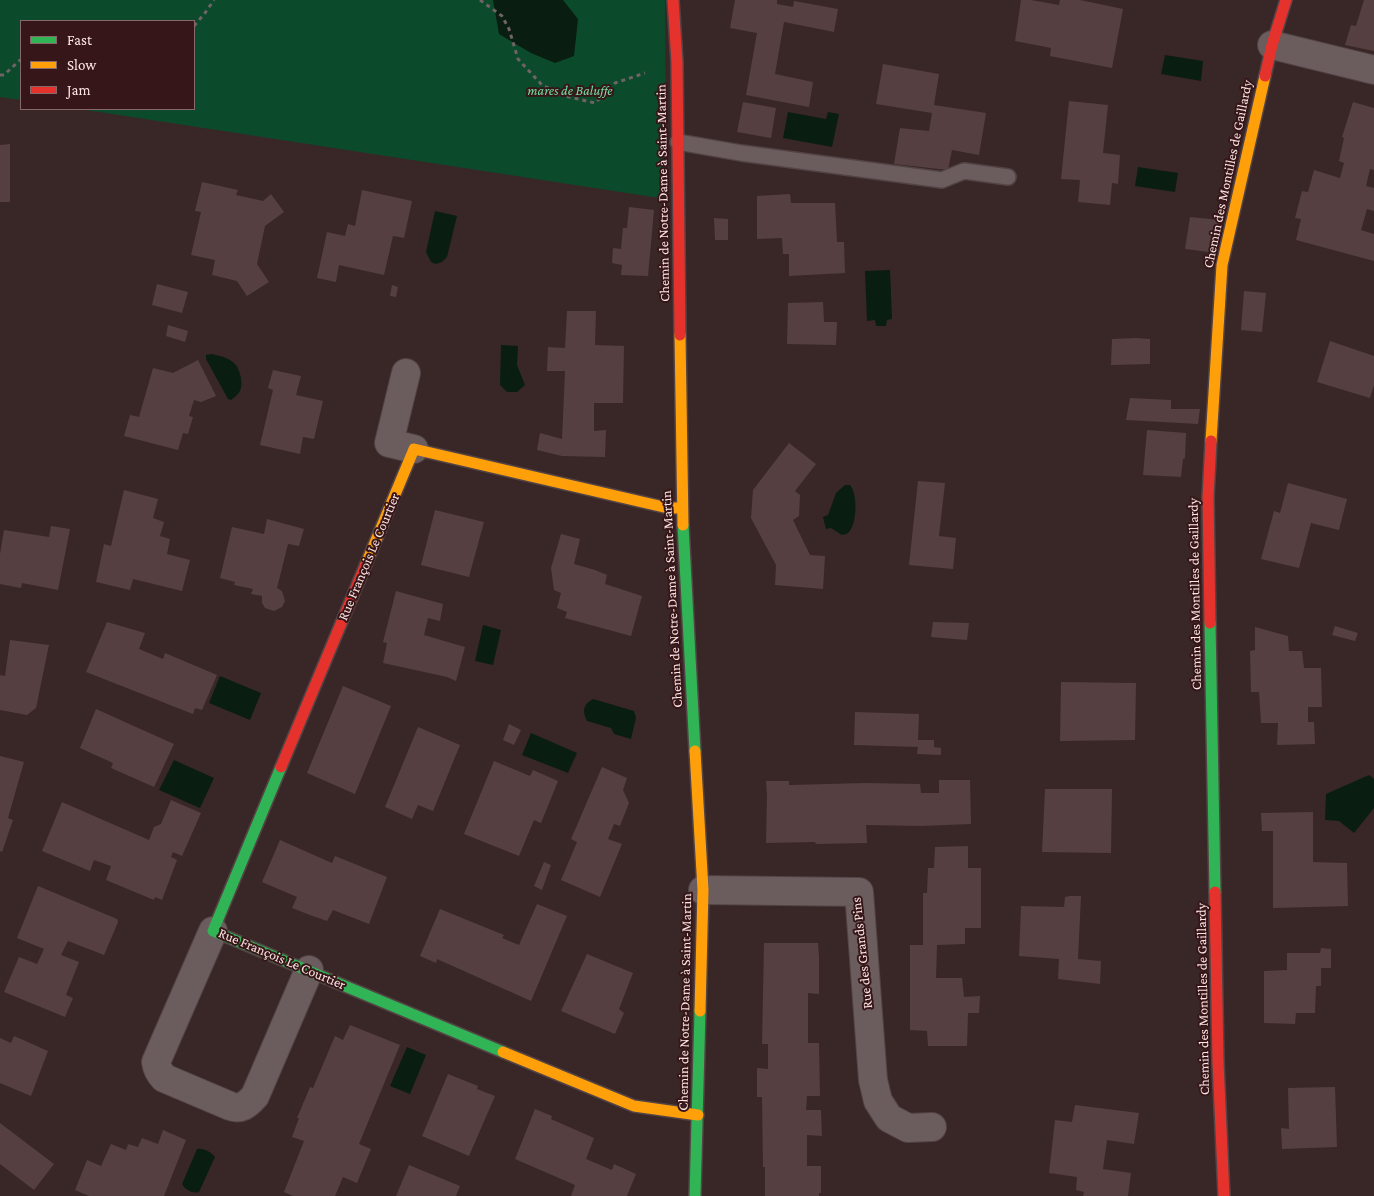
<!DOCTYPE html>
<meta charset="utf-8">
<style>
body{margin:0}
#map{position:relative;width:1374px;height:1196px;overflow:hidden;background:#392728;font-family:"Crimson Pro",serif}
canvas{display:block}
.legend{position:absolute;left:20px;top:20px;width:175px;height:90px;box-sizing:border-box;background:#361618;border:1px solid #85696a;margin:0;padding:6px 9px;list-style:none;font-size:15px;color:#fce5e4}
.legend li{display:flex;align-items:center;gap:10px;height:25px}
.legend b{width:25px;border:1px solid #85696a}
</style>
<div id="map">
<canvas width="1374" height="1196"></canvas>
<ul class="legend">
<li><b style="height:6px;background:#30b455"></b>Fast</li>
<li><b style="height:6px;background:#ff9f0a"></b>Slow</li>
<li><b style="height:6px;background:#e5322d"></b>Jam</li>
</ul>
</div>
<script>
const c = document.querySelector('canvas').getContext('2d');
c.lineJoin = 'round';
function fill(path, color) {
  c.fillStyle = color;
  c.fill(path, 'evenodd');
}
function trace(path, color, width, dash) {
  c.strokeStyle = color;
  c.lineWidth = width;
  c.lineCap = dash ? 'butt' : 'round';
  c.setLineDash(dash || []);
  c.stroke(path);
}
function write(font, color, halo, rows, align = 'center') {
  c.font = font + ' "Crimson Pro",serif';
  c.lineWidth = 4;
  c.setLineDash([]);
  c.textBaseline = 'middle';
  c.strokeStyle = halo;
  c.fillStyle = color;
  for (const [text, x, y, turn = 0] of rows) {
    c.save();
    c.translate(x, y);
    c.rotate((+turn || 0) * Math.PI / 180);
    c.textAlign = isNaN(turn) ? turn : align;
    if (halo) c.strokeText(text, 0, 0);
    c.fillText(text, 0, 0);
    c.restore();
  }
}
const green = new Path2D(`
 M0 0H665L666 199 80 109H194V21H21V100L0 97Z`);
const water = new Path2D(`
 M493 0H563L578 19 574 56 555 63 531 53 499 34Z
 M1165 55 1203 61 1201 81 1161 74Z
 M788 112 826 119 828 112 839 114 832 147 783 138Z
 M1138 167 1178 173 1175 192 1135 186Z
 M435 211 457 216 447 257 442 262 436 264 431 262 426 252Z
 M890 270 892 319 887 320 886 326H876L875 320 867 321 865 271Z
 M501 345 518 346 517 365 525 385 517 392H507L500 385Z
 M212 354C220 356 227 357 234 363 239 367 243 381 241 388 240 393 235 397 231 400L228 399 206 359V355Z
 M845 485H850C858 494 857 524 849 532 847 534 845 534 842 535L831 528 826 529 823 517 828 515 836 493Z
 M483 625 501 630 493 665 475 661Z
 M220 676 261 693 250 720 209 703Z
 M593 699 634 711 636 718 631 739 614 734 611 728 587 721C582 711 583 704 593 699Z
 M531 733 577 753 568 773 522 755Z
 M174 760 214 778 200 808 159 790Z
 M1369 775 1374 779V808L1354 833 1339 821 1325 820 1326 794Z
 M407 1047 426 1055 410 1094 390 1086Z
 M197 1149C204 1148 211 1152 215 1157L199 1192C193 1194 185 1190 182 1184Z`);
const building = new Path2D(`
 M735 0H777V4L793 7 794 1 838 9 834 32 784 22 775 74 813 82 809 107 746 95 757 33 730 28Z
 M1021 0H1031L1059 5 1060 0H1080L1123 9 1112 68 1050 56 1051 48 1015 41Z
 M1364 0H1374V51L1345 45 1351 25 1356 26Z
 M883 64 939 74 934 105 986 113 979 155 952 150 948 170 894 164 900 128 929 131 932 113 876 104Z
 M1069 101 1108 105 1103 153 1120 155 1118 184 1112 183 1110 205 1078 202 1080 180 1061 179Z
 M743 102 776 108 771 138 737 132Z
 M1353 102 1374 108V170L1370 169 1366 186 1374 188V211L1367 209 1361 230 1374 234V261L1296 240 1301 219 1295 218 1302 191 1308 192 1314 170 1340 178 1344 163 1339 161 1344 138 1342 137Z
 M10 144V202H0V145Z
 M202 182 238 190 236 195 263 201 271 194 284 212 265 226 257 264 269 282 247 296 237 281 212 275 215 260 191 255 201 212 195 211Z
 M362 190 412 201 404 238 393 236 384 275 339 265 336 282 317 278 327 232 345 236 348 224 355 226Z
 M790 194 791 203H835L837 242H844L845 273 789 276V254H783L782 238 757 239V196Z
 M629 207 654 210 648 276 621 275 622 265 612 263 613 248 621 249 623 228H627Z
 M1190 217 1220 220 1217 253 1185 249Z
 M714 218 728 219V240H715Z
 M157 284 188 292 182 313 152 305Z
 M392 285 398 287 396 297 390 296Z
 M1244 291 1266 293 1262 332 1241 330Z
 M823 302 824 322H837L836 345 787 344 788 303Z
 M567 311H596L595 345 624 346 623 403H594V431L606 430 605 457 562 456 537 450 540 433 562 439 565 371H547L548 347 565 348Z
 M168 325 188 331 185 342 166 336Z
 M1136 338 1150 339V364L1111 365 1112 339Z
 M1330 341 1374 356V385L1370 398 1317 382Z
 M198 360 216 396 201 402 194 400 189 416 193 417 188 434 183 433 178 450 124 436 130 415 139 417 153 368 173 373Z
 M273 370 301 376 296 395 323 401 314 439 303 437 300 454 260 445 273 390 268 388Z
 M1130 398 1171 400V409H1200L1198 424 1126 420Z
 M1147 430 1186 433 1185 458 1183 459 1181 477 1143 475Z
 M789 443 816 464 795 491 800 495 799 516 793 520 810 555 825 556 823 589 775 585 776 565 751 518 753 490Z
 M918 481 945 483 939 536 956 538 953 569 909 565Z
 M1288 483 1347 499 1339 530 1311 523 1299 568 1261 559 1274 511 1280 513Z
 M124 490 158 499 153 518 164 522 160 536 170 539 167 554 190 560 182 591 133 579 130 590 96 582 104 544 111 546Z
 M435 510 484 522 469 577 421 565Z
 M267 519 304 529 299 546 288 544 277 588 282 591 285 601 282 607 274 611 265 608 262 603V596L251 594 253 589 234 585 235 582 220 578 232 527 264 534Z
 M51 526 70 529 58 590 22 583 21 588 0 584V554L4 530 49 537Z
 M561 534 580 539 574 564 595 570 607 575 605 584 642 596 631 636 565 618 567 612 557 608 561 593 554 590 551 568Z
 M396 591 443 604 440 621 428 618 424 635 465 647 456 681 447 677 383 663 387 643 383 642Z
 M107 622 145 633 139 649 163 659 165 653 217 675 202 710 195 708 193 714 86 672Z
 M933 622 969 623 967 640 931 637Z
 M1335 626 1358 633 1355 641 1332 635Z
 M1255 627 1288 636 1289 651H1302L1304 668H1321L1322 707H1308V722H1314L1315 744 1277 745 1278 723H1261L1259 692H1251L1250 651 1255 650Z
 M10 640 49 645 36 708 27 715 0 710V675L5 676Z
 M1061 682 1136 683 1135 740 1060 741Z
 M343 686 391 706 355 794 307 773Z
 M96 709 174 744 154 787 111 768 113 763 80 748Z
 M855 712 919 714 918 740H934V747L941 748V755L917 754 918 747 854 745Z
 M509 724 521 730 514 745 503 740Z
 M418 727 460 745 433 811 418 805 412 819 385 807Z
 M0 756 24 762 8 818 13 820 2 852 0 851Z
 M494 761 530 776 533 770 558 781 541 823 534 820 519 856 464 834Z
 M602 767 627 778 623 790 629 803 620 826 614 824 608 839 622 844 600 897 561 880 577 842 571 839Z
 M939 780H970L971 824 921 826 866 825 867 843 816 844 815 842 766 843 767 795 766 781H789V785L866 783 920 784 921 793H939Z
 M1045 789H1112L1111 853 1042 852Z
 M171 800 201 813 182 856 173 852 171 857 177 860 162 900 155 897 154 900 106 880 111 866 94 860 90 871 42 851 62 802 149 840 154 827 161 824Z
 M1313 812V862L1347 863 1348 906 1273 908V831H1262L1261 813Z
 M280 840 332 863 335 856 387 877 369 924 333 910 327 921 310 915 292 908 297 897 262 882Z
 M968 846V868H981V928H965V944L937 945 936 978H962L964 997 980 996 979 1013H968L967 1046H928L927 1031 910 1030V945H923V893H927L928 868H934L935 847Z
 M544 862 551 865 542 890 534 886Z
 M38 886 117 919 118 922 104 955 68 941 61 955 79 962 66 995 73 998 65 1017 4 992 19 957 37 964 44 949 17 938Z
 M1070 896H1081L1078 959 1101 961 1100 984 1058 979 1059 959 1019 956 1021 906 1064 907 1065 897Z
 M537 904 567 916 531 1001 437 959 436 963 420 956 440 909 504 935 502 938 519 945Z
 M764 943H818L819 957V994L808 993V1043H819L820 1096H807L806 1110H821L822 1136 807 1135V1166H821V1193H819V1196H765V1167H763L762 1097H757V1068L768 1069V1044H762Z
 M1321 948 1331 949V968H1321V986H1316L1315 1013H1296L1295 1024 1264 1023V971L1287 970V953H1320Z
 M587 954 633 973 619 1009 624 1013 615 1034 561 1011Z
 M350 1025 400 1045 359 1144 371 1149 357 1183 343 1177 335 1196H293L284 1192 304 1141 292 1137 299 1118H297L310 1087 313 1088 335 1036 343 1040Z
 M14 1036 48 1051 31 1096 0 1083V1038L11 1043Z
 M448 1074 478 1086 477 1089 495 1096 469 1156 422 1136Z
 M1335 1087 1337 1147 1282 1149 1281 1128 1289 1129 1288 1088Z
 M1075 1105 1139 1113 1134 1144 1107 1140 1103 1169 1131 1173 1128 1196H1083L1084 1192 1076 1190 1077 1177 1049 1173 1055 1120 1072 1122Z
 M535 1109 552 1116 551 1119 594 1138 586 1159 612 1170 614 1164 636 1174 627 1196H571L575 1185 515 1159Z
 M0 1123 54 1164 34 1190 0 1164Z
 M163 1130 186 1140 164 1196H89L75 1190 87 1160 101 1166 111 1144 126 1150 128 1144 138 1147 142 1138 158 1144Z
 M409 1165 460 1186 456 1196H396Z`);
const path = new Path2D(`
 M480 0 502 16 509 29 518 59 542 85 565 96 595 103 615 83 645 73
 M194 26 205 13 214 0
 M0 75H4L20 60 21 62`);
const lane = new Path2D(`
 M678 142 741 153 942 180 964 171 1008 177`);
const street = new Path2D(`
 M1272 45 1374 70
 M406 373 389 443 414 449
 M703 890 859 892 873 1080 878 1101 889 1118 908 1128 932 1127
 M213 931 156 1062C157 1069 159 1073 164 1078L230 1106C241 1110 247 1105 255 1096L309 970`);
const fast = new Path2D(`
 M683 525 695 751
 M1210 623 1215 892
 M281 767 213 931 503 1052
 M695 1196 700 1011`);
const slow = new Path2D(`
 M680 335 683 525
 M1211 441 1222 265 1265 76
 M366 564 414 449 668 508H682
 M695 751 703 890 700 1011
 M503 1052 634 1106 698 1115`);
const jam = new Path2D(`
 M673 0 677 62 680 335
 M1265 76 1272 45 1286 0
 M1210 623 1208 497 1211 441
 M281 767 366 564
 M1215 892 1218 1062 1224 1196`);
const parkNames = [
 ["mares de Baluffe",570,91]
];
const streetNames = [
 ["Chemin des Montilles de Gaillardy",1228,174,-78],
 ["Chemin de Notre-Dame à Saint-Martin",663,193,-91],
 ["Rue François Le Courtier",369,557,-67],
 ["Chemin des Montilles de Gaillardy",1195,594,-91],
 ["Chemin de Notre-Dame à Saint-Martin",672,599,-93],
 ["Rue des Grands Pins",862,953,-96],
 ["Rue François Le Courtier",282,959,23],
 ["Chemin des Montilles de Gaillardy",1203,999,-91],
 ["Chemin de Notre-Dame à Saint-Martin",685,1002,-89]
];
fill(green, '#0c4a2c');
fill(water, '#091d11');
fill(building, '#553f40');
trace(lane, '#534344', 18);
trace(street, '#534344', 30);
trace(fast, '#534344', 14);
trace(slow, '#534344', 14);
trace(jam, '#534344', 14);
trace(path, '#6f6364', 3, [4, 4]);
trace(lane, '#6b5d5e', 15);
trace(street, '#6b5d5e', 28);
trace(fast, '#30b455', 11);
trace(slow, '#ff9f0a', 11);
trace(jam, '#e5322d', 11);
write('italic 14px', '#74dda0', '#361618', parkNames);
write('14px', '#fce5e4', '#361618', streetNames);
</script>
